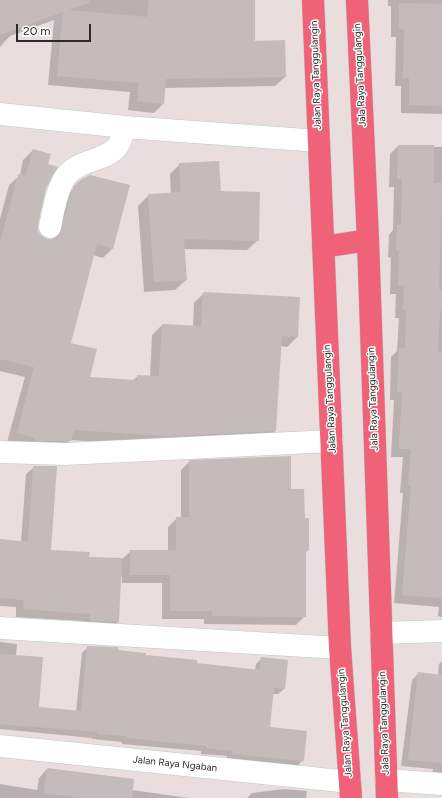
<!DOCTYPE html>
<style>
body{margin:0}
#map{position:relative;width:442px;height:798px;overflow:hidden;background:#eadddd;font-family:Figtree,sans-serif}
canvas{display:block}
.scale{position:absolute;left:16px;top:24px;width:75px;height:18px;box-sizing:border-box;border:2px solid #2a2a2a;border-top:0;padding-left:5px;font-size:12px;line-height:14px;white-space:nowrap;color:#2a2a2a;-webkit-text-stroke:3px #fff;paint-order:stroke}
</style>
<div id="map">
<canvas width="442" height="798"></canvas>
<div class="scale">20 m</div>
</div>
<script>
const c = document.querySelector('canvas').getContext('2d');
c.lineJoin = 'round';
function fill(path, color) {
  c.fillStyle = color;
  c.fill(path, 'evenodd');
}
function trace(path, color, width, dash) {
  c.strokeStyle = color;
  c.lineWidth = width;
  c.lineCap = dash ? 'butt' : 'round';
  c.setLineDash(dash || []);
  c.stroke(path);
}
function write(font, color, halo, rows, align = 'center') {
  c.font = font + ' Figtree,sans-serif';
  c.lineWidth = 3;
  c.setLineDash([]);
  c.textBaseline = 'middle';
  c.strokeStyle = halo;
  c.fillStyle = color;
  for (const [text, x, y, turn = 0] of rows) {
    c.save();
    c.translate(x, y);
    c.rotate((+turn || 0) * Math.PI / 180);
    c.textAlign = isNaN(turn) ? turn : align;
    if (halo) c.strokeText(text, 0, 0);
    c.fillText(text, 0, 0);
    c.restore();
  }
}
const shadow = new Path2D(`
 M6 0H254V42L285 77 275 86 165 88 163 104 154 113 128 110 130 92 48 85 54 20 10 36 0 47V2Z
 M388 0H442V114L401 113V86H395L396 37H391V6H388Z
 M398 146 442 147V617L438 616 439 607 394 603 403 493H400L403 457H391L394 400H390L391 357 397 351 399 318H395L396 294H390L391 258 388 257 389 235 393 230 394 187H389L390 154Z
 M33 150 47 165 45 188 37 225V232L41 237 47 240H52L65 197 81 181 113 248 103 258 93 255 70 343 89 378 132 381 138 376 150 377 152 335 162 325 193 327 194 303 204 293 297 337 287 347 281 346 275 431 265 441 159 446 70 440 60 451 7 442 25 377 0 371V219L9 185 20 175 23 160Z
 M180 164 258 240 247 250 184 249 186 280 175 290 144 292 138 206 149 195 171 194 170 174Z
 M190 461 290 490 304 519 308 550 305 553V616L296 625 204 624V619H162V583H122V577H120L118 622 111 630 83 628V621L16 617V607L0 606V540L21 542 26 474 34 467 50 550 88 557 122 559 131 551H168V527L177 518H181V470Z
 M0 642 17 644 16 656 38 708 76 712 82 653 88 647 196 664 255 671 256 664 262 658 284 689 278 694H272L269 728 303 760 297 766 227 759V756L201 754V751L122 744V742L92 739V738L0 729Z
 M442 661V774H432L433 769 401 766 412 680 419 673 438 675 439 664Z
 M47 769 132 790 189 798H0V784L37 790 39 778Z
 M284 789 307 791 306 798H247L252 793Z`);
const building = new Path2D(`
 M0 0H89V3L68 10 147 17 149 0H255V41L285 40 286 77 166 79 164 104 137 101 139 83 57 76 63 12 0 35Z
 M399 3 442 4V106L409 105V78H403L404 29H399Z
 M398 145H434V183H442L439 290H442V311H440L438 352H442V598L402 595 411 485H408L411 449H399L402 392H397L399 348H405L406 310H403L404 286H398L399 250H396L397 225H401L402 179H397Z
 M33 149 51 154 48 164 58 167 46 188 38 225V231L42 236 47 239H54L60 235 70 196 74 186 80 180 90 175 130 185 113 249 97 244 71 343 97 349 90 377 137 380V375L159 376 162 324 201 326 203 292 300 297 298 337 282 336 276 431 170 436 74 430 71 441H35V438L17 433 34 367 0 359V244L18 174 26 176Z
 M219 161 221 191 260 192 259 241 184 239 187 280 154 282 148 194 181 192 179 163Z
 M291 456V489H304L305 518H309V551H306V617L212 616V611H170V575H130V550H176V517H189V460Z
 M33 466H57L51 550 90 552 89 557 122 558 119 622 90 621V614L23 609 24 600 0 598V539L28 542Z
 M87 646 118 647V650L146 653V655L197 660V663L260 670 261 657 288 660 285 689 274 688 270 727 307 731 304 761 232 754V751L206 748V746L127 738V736L97 734 98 732 0 724V654L43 657 39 707 81 711Z
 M418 672 442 675V763L408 760Z
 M47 768 134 779 132 798H81L44 793Z`);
const minor = new Path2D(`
 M0 114 125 127 319 141
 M50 227C53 212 57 186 67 175 80 159 104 162 117 147 121 142 123 133 125 127
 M0 452 65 454 332 441
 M0 628 340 648
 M381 633 442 631
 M0 746 350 782
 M386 780 442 784`);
const highway = new Path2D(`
 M313 0 340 648 351 798
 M357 0 368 240 387 798
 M323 247 368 240`);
const streetNames = [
 ["Jalan Raya Tanggulangin",316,75,-92],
 ["Jala Raya Tanggulangin",360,75,-93],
 ["Jalan Raya Tanggulangin",330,399,-93],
 ["Jala Raya Tanggulangin",373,399,-92],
 ["Jalan Raya Tanggulangin",345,723,-94],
 ["Jala Raya Tanggulangin",384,723,-92],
 ["Jalan Raya Ngaban",175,764,6]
];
fill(shadow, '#0003');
fill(building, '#c6bbbb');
trace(minor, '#bec8cb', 23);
trace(highway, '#bfbfbf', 23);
trace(minor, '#fff', 22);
trace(highway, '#f06278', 22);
write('10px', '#2a2a2a', '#fff', streetNames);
</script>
